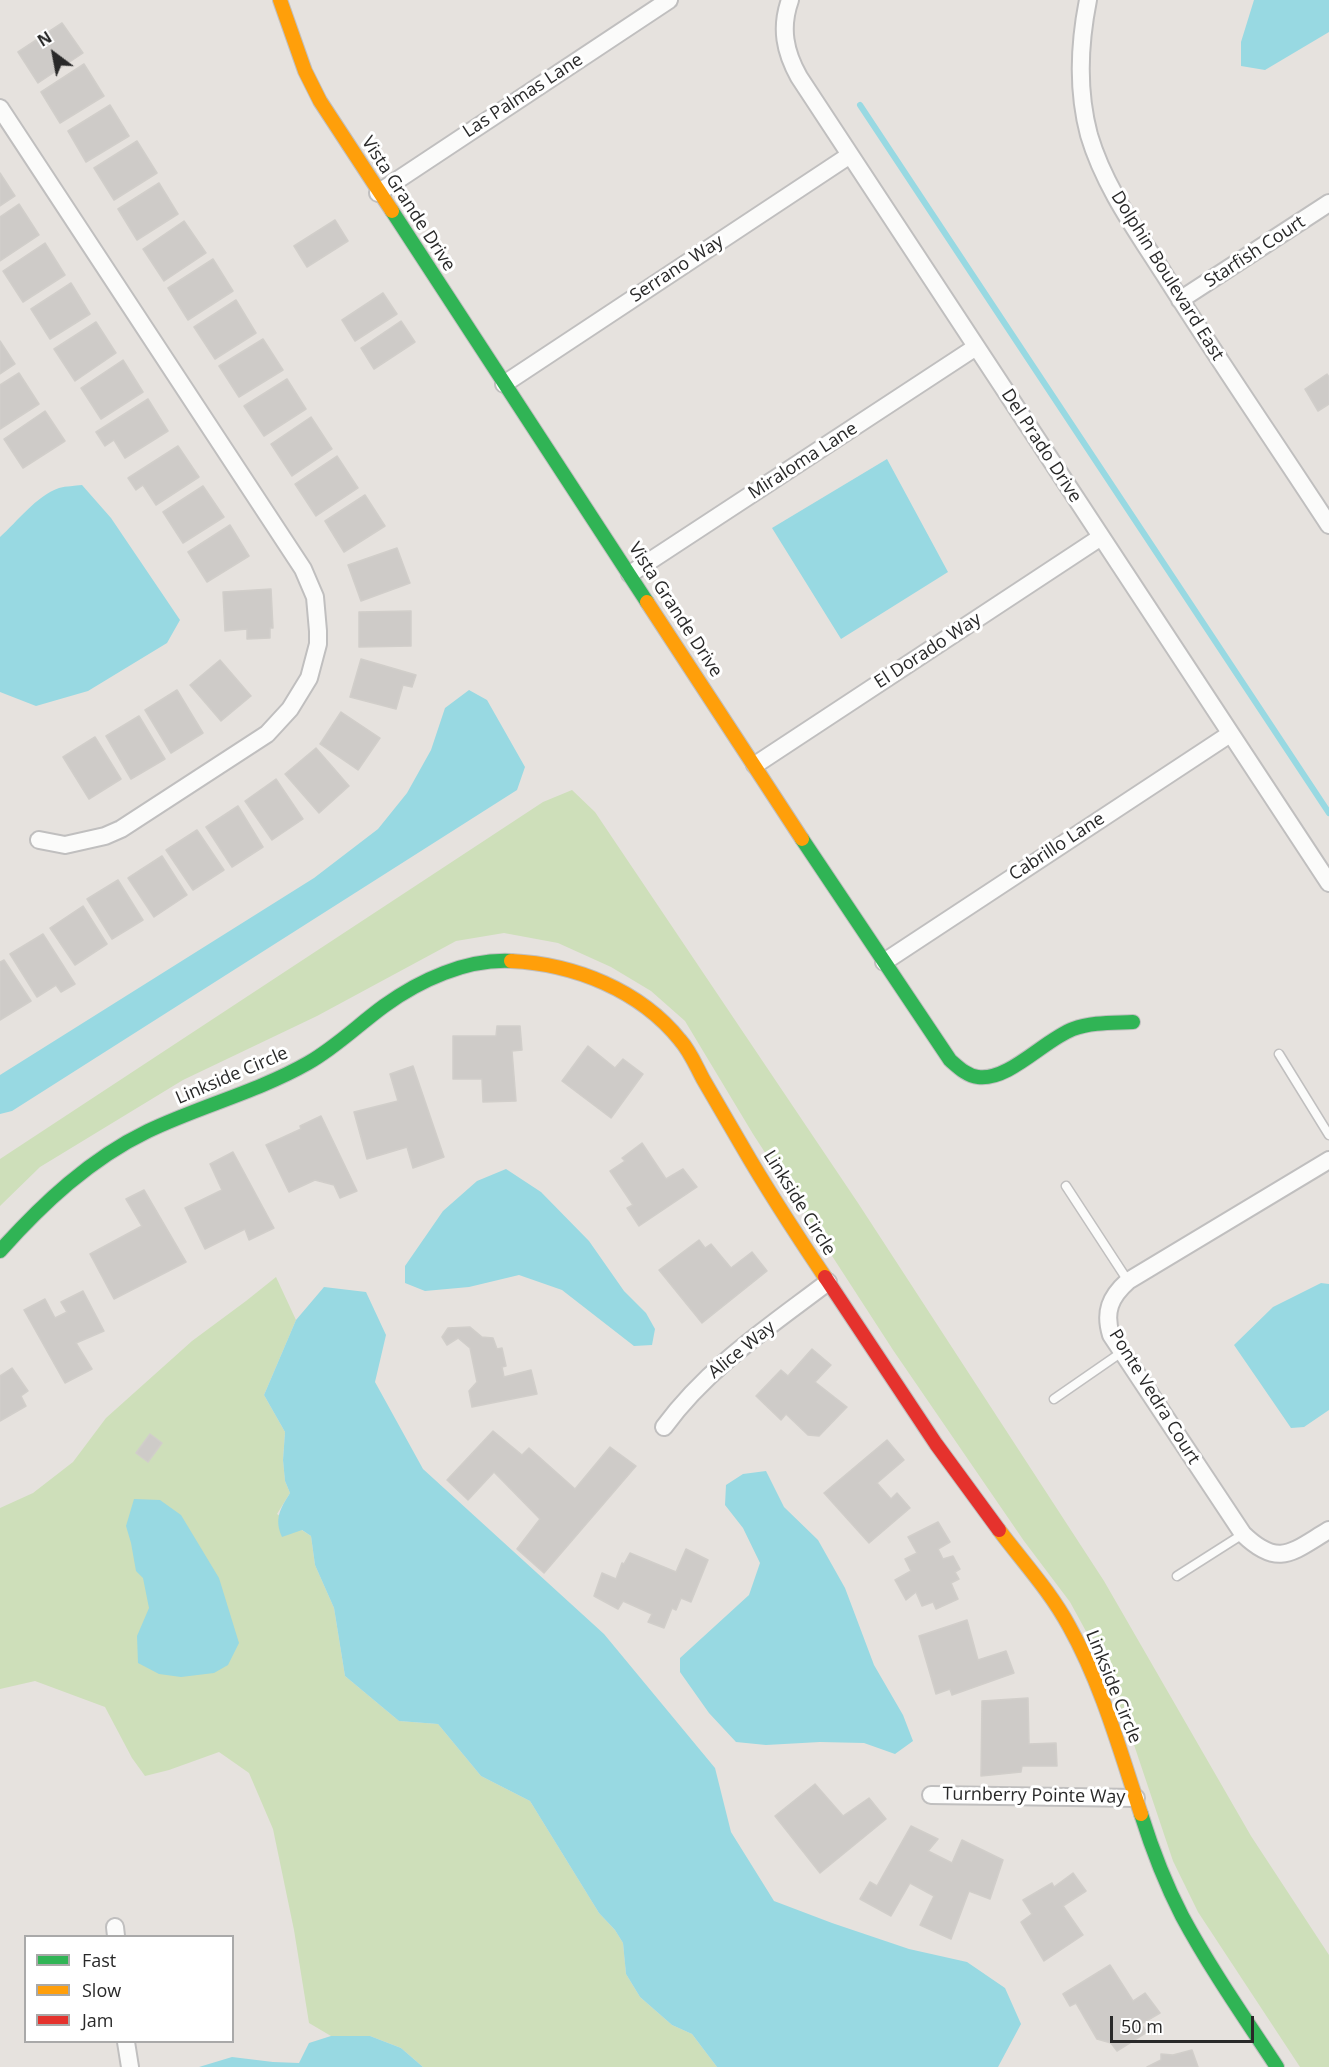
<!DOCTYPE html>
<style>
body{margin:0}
#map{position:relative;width:1329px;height:2067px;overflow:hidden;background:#e6e2de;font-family:"Open Sans",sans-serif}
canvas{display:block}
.legend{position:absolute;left:24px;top:1935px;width:210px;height:108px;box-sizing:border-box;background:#fff;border:2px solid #a9a9a9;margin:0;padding:8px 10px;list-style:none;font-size:18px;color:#292929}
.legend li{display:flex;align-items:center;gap:12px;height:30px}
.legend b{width:30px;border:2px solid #a9a9a9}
.north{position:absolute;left:24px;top:24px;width:60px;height:60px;-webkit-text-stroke:4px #fff;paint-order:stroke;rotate:328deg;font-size:16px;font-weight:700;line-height:24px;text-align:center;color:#292929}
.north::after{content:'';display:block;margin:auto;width:21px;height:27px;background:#292929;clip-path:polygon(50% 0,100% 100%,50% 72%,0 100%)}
.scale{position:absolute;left:1110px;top:2016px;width:144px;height:27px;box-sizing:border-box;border:3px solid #292929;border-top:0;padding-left:8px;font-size:18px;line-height:21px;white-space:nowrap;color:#292929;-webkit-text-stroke:4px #fff;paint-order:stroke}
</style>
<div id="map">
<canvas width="1329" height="2067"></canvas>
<ul class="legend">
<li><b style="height:8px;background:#30b455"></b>Fast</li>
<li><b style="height:8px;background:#ff9f0a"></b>Slow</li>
<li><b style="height:8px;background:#e5322d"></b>Jam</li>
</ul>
<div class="north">N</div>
<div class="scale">50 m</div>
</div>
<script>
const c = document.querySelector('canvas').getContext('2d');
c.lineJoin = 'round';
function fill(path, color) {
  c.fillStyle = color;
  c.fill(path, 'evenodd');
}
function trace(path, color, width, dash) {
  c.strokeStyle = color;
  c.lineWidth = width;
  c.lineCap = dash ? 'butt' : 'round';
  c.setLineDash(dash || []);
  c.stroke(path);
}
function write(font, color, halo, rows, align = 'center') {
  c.font = font + ' "Open Sans",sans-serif';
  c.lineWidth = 6;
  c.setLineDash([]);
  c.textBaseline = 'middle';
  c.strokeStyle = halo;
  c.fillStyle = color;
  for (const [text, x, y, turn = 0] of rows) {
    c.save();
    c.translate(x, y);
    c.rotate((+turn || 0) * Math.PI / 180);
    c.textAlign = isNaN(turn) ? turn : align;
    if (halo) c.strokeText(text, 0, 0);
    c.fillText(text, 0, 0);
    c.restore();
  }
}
const green = new Path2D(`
 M572 790 595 812 858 1203 1104 1581 1251 1836 1329 1955V2067H1300L1198 1912 1173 1861 1124 1715 1094 1646 1070 1602 1024 1541 893 1350 753 1134 685 1021 651 991 611 967 558 943 504 933 456 941 317 1016 183 1080 40 1167 0 1206V1159L543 802Z
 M276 1277 296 1320 264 1395 285 1432 283 1460 285 1481 290 1493 277 1514 311 1536 315 1565 334 1608 345 1676 399 1721 438 1724 481 1776 530 1801 599 1913 615 1930 623 1943 626 1974 640 1997 672 2025 692 2034 717 2067H423L401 2048 370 2036H331L309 2023 294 1930 273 1829 249 1773 219 1752 169 1770 145 1776 132 1758 105 1707 35 1681 0 1689V1508L33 1493 73 1462 106 1418 192 1341 246 1301Z`);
const water = new Path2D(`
 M1254 0H1329V32L1265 70 1241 66V42Z
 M887 459 948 572 841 639 772 528Z
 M82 485 111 518 180 620 167 643 88 691 36 706 0 692V537C17 522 36 496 59 488 66 486 75 486 82 485Z
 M469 690 487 700 525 767 517 790 12 1111 0 1114V1075L314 878 378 829 407 793 431 750 445 708Z
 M506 1169 541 1192 589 1241 624 1291 646 1313 655 1329 652 1345 634 1346 562 1290 519 1275 469 1287 425 1291 405 1283V1266L443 1211 477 1181Z
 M1321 1283 1329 1284V1410L1304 1427 1291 1428 1234 1345 1273 1307Z
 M324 1287 366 1292 386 1335 375 1382 423 1469 604 1634 715 1768 731 1832 774 1901 832 1923 909 1949 967 1962 1005 1988 1021 2024 998 2067H717L692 2034 672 2025 640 1997 626 1974 623 1943 615 1930 599 1913 530 1801 481 1776 438 1724 399 1721 345 1676 334 1608 315 1565 311 1536 302 1530 282 1537C274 1519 280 1509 290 1493L285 1481 283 1460 285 1432 264 1395 296 1320Z
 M766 1471 784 1507 818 1540 845 1588 874 1665 903 1715 913 1741 895 1754 864 1743 820 1742 766 1745 736 1742 709 1713 680 1672V1658L749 1595 760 1563 743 1528 725 1505 726 1485 743 1474Z
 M134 1499 160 1500 181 1515 219 1578 239 1643 228 1665 214 1673 181 1677 159 1674 138 1663 137 1636 149 1608 143 1578 136 1571 131 1543 126 1526Z
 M331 2036H370L401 2048 423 2067H199L232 2057 273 2062 299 2063 309 2043Z`);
const stream = new Path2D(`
 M860 105 1329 813`);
const building = new Path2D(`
 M62 23 83 53 38 83 18 52Z
 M84 64 104 96 60 123 41 92Z
 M110 105 129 136 86 162 68 131Z
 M137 141 157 173 114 200 94 168Z
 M0 173 15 196 0 206Z
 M159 183 178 214 137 240 118 209Z
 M19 204 39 235 0 261V217Z
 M335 220 348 241 307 267 294 246Z
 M184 221 206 253 164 281 143 249Z
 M45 243 65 275 23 302 3 271Z
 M213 259 233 291 188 320 168 288Z
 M71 283 90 314 50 339 31 309Z
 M383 293 397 314 355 341 342 320Z
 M236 300 256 333 215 359 194 327Z
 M401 321 415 342 374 369 361 348Z
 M96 322 116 353 75 381 54 349Z
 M263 339 283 370 239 397 219 366Z
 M0 341 15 364 0 374Z
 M123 360 143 392 101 419 81 388Z
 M19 373 39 404 0 429V385Z
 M1327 374 1329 377V404L1318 411 1305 389Z
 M287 379 306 409 264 436 244 406Z
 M148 399 168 431 125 458 114 440 105 446 96 432Z
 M45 411 65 441 23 468 4 439Z
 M311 417 332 449 292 476 271 444Z
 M178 446 199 477 156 505 143 485 136 490 128 478Z
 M337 456 358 488 316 516 295 484Z
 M203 486 224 517 183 543 163 512Z
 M365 495 385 526 344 552 325 521Z
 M230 525 249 556 207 582 188 552Z
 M397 548 410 583 361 601 348 565Z
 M271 589 273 628H270V638L247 639V629L225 631 223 592Z
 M411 611V646L359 647V612Z
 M361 659 416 675 412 687 403 685 396 709 350 697Z
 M220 660 251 696 221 721 190 685Z
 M177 690 203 733 171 753 145 710Z
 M341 712 380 738 358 770 320 744Z
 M139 716 165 759 131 779 106 736Z
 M95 737 121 779 89 799 63 757Z
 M316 748 349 786 319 813 285 774Z
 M276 779 303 819 272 840 245 801Z
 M238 806 263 847 232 867 206 827Z
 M197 830 224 870 193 890 166 850Z
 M162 856 187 895 154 917 128 878Z
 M118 880 143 920 112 939 87 899Z
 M83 906 107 944 75 965 50 928Z
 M43 934 75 984 61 992 56 985 37 997 10 954Z
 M4 960 31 1001 0 1020V962Z
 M497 1026H520L522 1050 512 1051 516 1101 483 1102 482 1079H453V1036H496Z
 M588 1046 615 1068 623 1059 643 1074 611 1118 562 1081Z
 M413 1066 444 1157 413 1168 407 1147 367 1159 354 1112 398 1101 390 1074Z
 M321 1116 357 1191 340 1198 334 1185 315 1180 289 1192 266 1145 301 1129 300 1126Z
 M642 1143 666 1179 683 1169 697 1187 639 1226 627 1208 633 1205 610 1171 625 1161 622 1158Z
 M233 1152 274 1228 249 1240 245 1229 205 1249 185 1208 222 1190 210 1164Z
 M144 1190 186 1262 114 1299 90 1254 142 1226 126 1199Z
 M699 1240 705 1248 711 1244 731 1268 752 1252 767 1271 702 1323 659 1270Z
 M83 1291 104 1331 76 1343 92 1369 65 1383 24 1310 45 1299 55 1318 67 1312 61 1302Z
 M470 1327 482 1337 493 1338 497 1349 502 1348 506 1366 502 1367 504 1377 531 1370 537 1394 472 1407 469 1391 477 1382 470 1348 458 1338 447 1345 442 1337 448 1328Z
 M812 1349 831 1365 815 1382 847 1407 819 1436 808 1435 786 1414 781 1420 756 1396 781 1370 788 1376Z
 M12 1368 28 1391 21 1396 26 1406 0 1421V1376Z
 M493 1431 522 1455 529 1448 575 1489 610 1447 636 1466 544 1573 517 1549 540 1519 494 1472 468 1500 447 1480Z
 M150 1434 162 1443 148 1462 136 1453Z
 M887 1440 904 1460 877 1483 891 1499 897 1493 910 1508 869 1543 824 1493Z
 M938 1522 950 1542 938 1549 943 1559 953 1556 960 1569 955 1572 959 1579 951 1583 958 1599 936 1609 933 1602 922 1606 916 1592 906 1600 895 1580 911 1571 905 1559 917 1553 908 1537Z
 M686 1549 708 1560 691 1602 681 1598 676 1610 672 1608 664 1628 648 1622 652 1614 623 1601 618 1609 594 1596 602 1573 616 1579 622 1563 624 1564 630 1553 676 1572Z
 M967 1620 978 1660 1006 1651 1014 1673 952 1695 950 1689 936 1694 919 1636Z
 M1028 1698 1029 1744 1056 1743 1057 1766H1022L1021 1772 981 1776 982 1701Z
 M815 1784 843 1816 869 1798 886 1819 820 1873 775 1816Z
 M911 1826 938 1839 928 1851 952 1863 962 1840 1003 1860 990 1899 969 1891 951 1939 920 1925 934 1896 910 1883 891 1916 860 1899 870 1882 877 1886Z
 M1073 1873 1086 1891 1063 1906 1083 1935 1044 1961 1021 1922 1032 1914 1023 1900 1052 1883 1054 1887Z
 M1110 1965 1133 2001 1145 1993 1160 2013 1141 2024 1147 2032 1117 2051 1111 2043 1097 2039 1076 2003 1070 2006 1063 1994Z
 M1192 2050 1198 2067H1147L1161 2060V2054L1173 2055Z`);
const lane = new Path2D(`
 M1279 1054 1329 1135
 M1066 1186 1128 1281
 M1054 1399 1122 1352
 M1177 1576 1243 1534`);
const street = new Path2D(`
 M790 0C780 28 785 52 799 77L1329 883
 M1088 0C1079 45 1077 90 1089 135 1104 186 1136 230 1164 274 1218 359 1274 441 1329 525
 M0 108 303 569 315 597 318 631V644L309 678 290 709 267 734 121 829 105 836 65 845 39 840
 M378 193 669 0
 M1180 300 1329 203
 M504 384 850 155
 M630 574 976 347
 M755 765 1101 537
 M884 962 1230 734
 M1329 1160 1128 1281C1110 1297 1104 1312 1111 1335L1243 1534C1279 1569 1293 1551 1329 1530
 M664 1427C708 1367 770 1326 828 1282
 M931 1795 1136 1798
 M115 1927 116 1936
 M126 2042 130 2067`);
const fast = new Path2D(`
 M392 211 647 602
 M802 839 950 1060C958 1067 967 1076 978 1077 1009 1081 1044 1040 1073 1029 1092 1022 1113 1023 1133 1022
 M0 1251C43 1203 90 1159 148 1131 200 1106 257 1092 308 1063 336 1047 358 1025 384 1006 420 980 466 959 511 961
 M1141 1814C1152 1849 1165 1883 1182 1916 1210 1968 1244 2017 1277 2067`);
const slow = new Path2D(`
 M280 0 305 71 320 101 392 211
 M647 602 802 839
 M511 961C574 964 640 990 680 1040 690 1051 696 1066 703 1079 716 1101 729 1124 742 1146 768 1191 796 1234 825 1277
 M999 1530C1023 1562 1050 1591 1069 1626 1102 1685 1120 1751 1141 1814`);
const jam = new Path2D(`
 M825 1277 936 1444 999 1530`);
const streetNames = [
 ["Las Palmas Lane",523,96,-33],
 ["Vista Grande Drive",408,204,57],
 ["Starfish Court",1255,252,-33],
 ["Serrano Way",677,269,-33],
 ["Dolphin Boulevard East",1167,276,58],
 ["Del Prado Drive",1041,446,57],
 ["Miraloma Lane",803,461,-33],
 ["Vista Grande Drive",675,610,57],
 ["El Dorado Way",928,651,-33],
 ["Cabrillo Lane",1057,847,-33],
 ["Linkside Circle",232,1076,-23],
 ["Linkside Circle",799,1203,58],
 ["Alice Way",742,1350,-39],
 ["Ponte Vedra Court",1154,1397,58],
 ["Linkside Circle",1113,1687,68],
 ["Turnberry Pointe Way",1034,1796,1]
];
fill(green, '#cedfba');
fill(water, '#98d9e2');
trace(stream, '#98d9e2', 6);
fill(building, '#cecbc8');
trace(building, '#d1ceca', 1.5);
trace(lane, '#c0bfbf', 11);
trace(street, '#c0bfbf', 20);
trace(fast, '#c0bfbf', 16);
trace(slow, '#c0bfbf', 16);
trace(jam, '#c0bfbf', 16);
trace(lane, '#fbfbfa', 8);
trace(street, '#fbfbfa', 16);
trace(fast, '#30b455', 14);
trace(slow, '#ff9f0a', 14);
trace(jam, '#e5322d', 14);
write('18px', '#292929', '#fff', streetNames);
</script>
